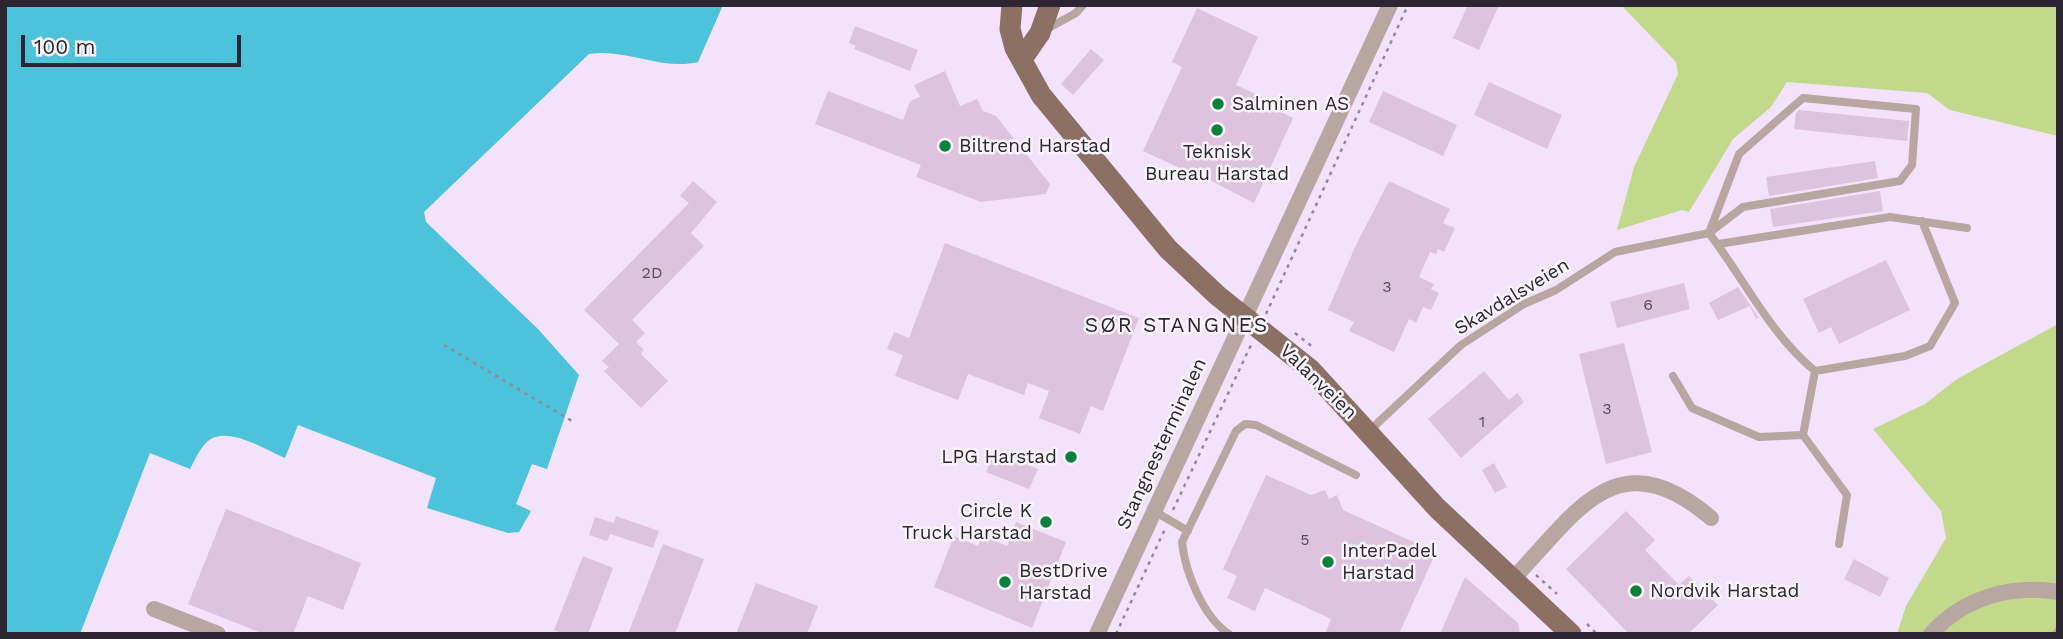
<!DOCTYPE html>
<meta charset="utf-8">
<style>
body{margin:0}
#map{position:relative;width:2063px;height:639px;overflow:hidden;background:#f2e2fc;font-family:"Work Sans",sans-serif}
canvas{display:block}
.frame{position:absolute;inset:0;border:7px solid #2d2531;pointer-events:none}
.scale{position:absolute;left:21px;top:35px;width:220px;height:32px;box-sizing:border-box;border:4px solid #2d2531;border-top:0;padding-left:9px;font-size:21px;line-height:24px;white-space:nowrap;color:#2d2531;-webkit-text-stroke:5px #f8f4fb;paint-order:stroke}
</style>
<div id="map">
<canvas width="2063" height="639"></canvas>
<div class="frame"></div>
<div class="scale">100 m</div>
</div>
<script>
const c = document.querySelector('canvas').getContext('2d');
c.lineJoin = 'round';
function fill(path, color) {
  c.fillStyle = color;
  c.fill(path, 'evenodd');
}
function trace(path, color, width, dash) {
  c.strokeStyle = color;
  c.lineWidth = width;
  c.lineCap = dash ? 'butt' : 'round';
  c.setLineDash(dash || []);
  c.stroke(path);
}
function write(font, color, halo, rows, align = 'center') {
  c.font = font + ' "Work Sans",sans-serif';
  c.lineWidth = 5;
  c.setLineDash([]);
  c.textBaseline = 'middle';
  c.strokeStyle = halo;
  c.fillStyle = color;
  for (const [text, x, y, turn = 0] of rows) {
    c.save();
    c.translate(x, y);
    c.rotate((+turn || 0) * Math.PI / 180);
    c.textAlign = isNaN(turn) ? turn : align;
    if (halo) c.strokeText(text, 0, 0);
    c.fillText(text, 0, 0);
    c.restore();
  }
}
const green = new Path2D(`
 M1621 5H2058V136L1950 110 1927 93 1787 82 1771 107 1733 139 1689 212 1682 210 1617 230 1634 167 1678 74 1676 62Z
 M2058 324V634H1897L1906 606 1946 538 1941 511 1873 429 1925 404 1957 379Z`);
const water = new Path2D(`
 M5 5H723L698 62C663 71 625 48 589 54L424 212 426 222 538 329 579 375 547 469 532 464 516 504 531 511 519 532 508 533 427 508 436 478 298 425 285 458C266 450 227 425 208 441 200 448 195 460 190 469L150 453 80 634H5Z`);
const building = new Path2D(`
 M1468 5H1499L1479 50 1453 38Z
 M1197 8 1258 37 1236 85 1273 102 1271 107 1293 118 1254 203 1198 174 1197 176 1143 151 1182 67 1172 62Z
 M855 26 918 50 910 71 854 49 856 46 849 43Z
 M1091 49 1104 60 1073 95 1061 84Z
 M945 71 960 106 977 99 983 111 996 116 1050 184 1046 194 981 202 916 177 921 165 815 124 828 91 903 120 910 101 920 97 914 85Z
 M1489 82 1562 115 1547 149 1474 115Z
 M1383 91 1457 125 1443 156 1369 122Z
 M1799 110 1909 121 1907 141 1794 129 1796 113Z
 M1875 161 1878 178 1769 196 1766 177Z
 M693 181 717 202 691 233 704 246 632 320 645 333 636 342 644 350 641 354 668 381 641 408 604 371 609 367 602 361 619 344 584 310 689 203 680 196Z
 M1389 181 1450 209 1443 223 1455 228 1444 252 1438 249 1436 254 1430 252 1419 277 1434 284 1431 289 1439 293 1431 310 1423 307 1416 323 1409 319 1394 352 1349 331 1354 322 1328 310 1355 247Z
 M1880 191 1883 211 1773 227 1770 209Z
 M945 243 1139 318 1103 411 1091 406 1080 434 1039 418 1049 391 1028 383 1024 395 968 374 958 400 895 376 903 355 887 349 894 332 909 338Z
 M1886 260 1910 310 1839 344 1831 327 1819 333 1803 299Z
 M1684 283 1690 309 1617 328 1610 302Z
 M1738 287 1759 318 1756 319 1750 306 1718 320 1709 303Z
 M1624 343 1652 452 1606 464 1579 354Z
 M1484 371 1509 400 1517 393 1524 402 1461 458 1428 419Z
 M994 452 1038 469 1029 489 986 472Z
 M1494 463 1507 487 1495 493 1482 470Z
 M1266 475 1311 495 1325 490 1329 499 1337 495 1343 510 1436 552 1399 634H1325L1331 619 1265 588 1255 611 1227 598 1237 576 1223 569Z
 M226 509 361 563 343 610 308 596 293 634H264L188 604Z
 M1626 511 1655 540 1645 550 1679 585 1689 576 1718 605 1688 634H1629L1566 569Z
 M616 516 659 531 653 548 610 534 607 541 589 535 595 517 614 523Z
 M1016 522 1066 542 1032 628 934 587 954 536 978 546 982 536 1007 546Z
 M663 544 704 559 675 634H628Z
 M583 556 613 568 588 634H563L554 630Z
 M1854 559 1889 578 1880 597 1844 579Z
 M1465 577 1518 623 1520 634H1440Z
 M756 583 818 606 807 634H736Z`);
const path = new Path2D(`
 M1266 314 1408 5
 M1295 333 1314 348
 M444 345 572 421
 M1173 510 1251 345
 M1536 575 1557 594
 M1587 624 1597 634
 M1116 634 1165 529`);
const service = new Path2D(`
 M1045 30 1076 13 1083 5
 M1803 98 1916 109 1912 165 1900 181 1743 207 1709 233 1739 154Z
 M1718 244 1890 217 1967 228
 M1815 371 1803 435 1847 495 1839 544
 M1673 376 1692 408 1759 437 1803 435
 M1368 432 1461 345 1524 304 1556 290 1615 252 1709 233C1744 279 1770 334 1815 371L1905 356 1930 346 1955 303 1922 221
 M1154 511 1188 531
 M1229 634C1203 617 1185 572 1182 542L1236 431 1245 424 1256 425 1356 475
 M2056 634 2058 631`);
const minor = new Path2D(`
 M1513 579C1577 512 1616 438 1711 518
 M154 609 218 634
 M1097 634 1390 5
 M1931 634C1963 598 2011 584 2058 592`);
const primary = new Path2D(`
 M1012 5 1010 29 1015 48 1041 95 1168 249 1218 296 1311 370 1437 508 1571 634
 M1022 59 1040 33 1050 5`);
const markers = [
 [1218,104,7,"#0a823b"],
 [1217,130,7,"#0a823b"],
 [945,146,7,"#0a823b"],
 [1071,457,7,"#0a823b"],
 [1046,522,7,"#0a823b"],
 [1328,562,7,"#0a823b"],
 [1005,582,7,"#0a823b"],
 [1636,591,7,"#0a823b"]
];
const numberNames = [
 ["2D",652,273],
 ["3",1387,287],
 ["6",1648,305],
 ["3",1607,409],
 ["1",1482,422],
 ["5",1305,540]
];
const poiNames = [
 ["Salminen AS",1232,104],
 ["Biltrend Harstad",959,146],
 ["Teknisk",1217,152,"center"],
 ["Bureau Harstad",1217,174,"center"],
 ["LPG Harstad",1057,457,"right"],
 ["Circle K",1032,511,"right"],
 ["Truck Harstad",1032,533,"right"],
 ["InterPadel",1342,551],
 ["Harstad",1342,573],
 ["BestDrive",1019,571],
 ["Harstad",1019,593],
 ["Nordvik Harstad",1650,591]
];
const streetNames = [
 ["Skavdalsveien",1512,297,-31],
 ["Valanveien",1318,382,44],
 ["Stangnesterminalen",1162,444,-65]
];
const neighbourhoodNames = [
 ["SØR STANGNES",1177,326]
];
fill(green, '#c2d88b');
fill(water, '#4cc3db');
fill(building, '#dec3df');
trace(path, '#94889b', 2.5, [3.5, 5]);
trace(service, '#b8a7a0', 8);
trace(minor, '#b8a7a0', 16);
trace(primary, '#8d7064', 21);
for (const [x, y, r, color] of markers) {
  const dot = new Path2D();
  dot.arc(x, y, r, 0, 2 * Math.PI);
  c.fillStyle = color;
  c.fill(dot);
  trace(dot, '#f8f4fb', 2.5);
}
write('16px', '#594c5c', null, numberNames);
write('19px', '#2d2531', '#f8f4fb', poiNames, 'left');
write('19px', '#2d2531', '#f8f4fb', streetNames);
c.letterSpacing = '2px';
write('21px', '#2d2531', '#f8f4fb', neighbourhoodNames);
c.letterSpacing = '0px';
</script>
